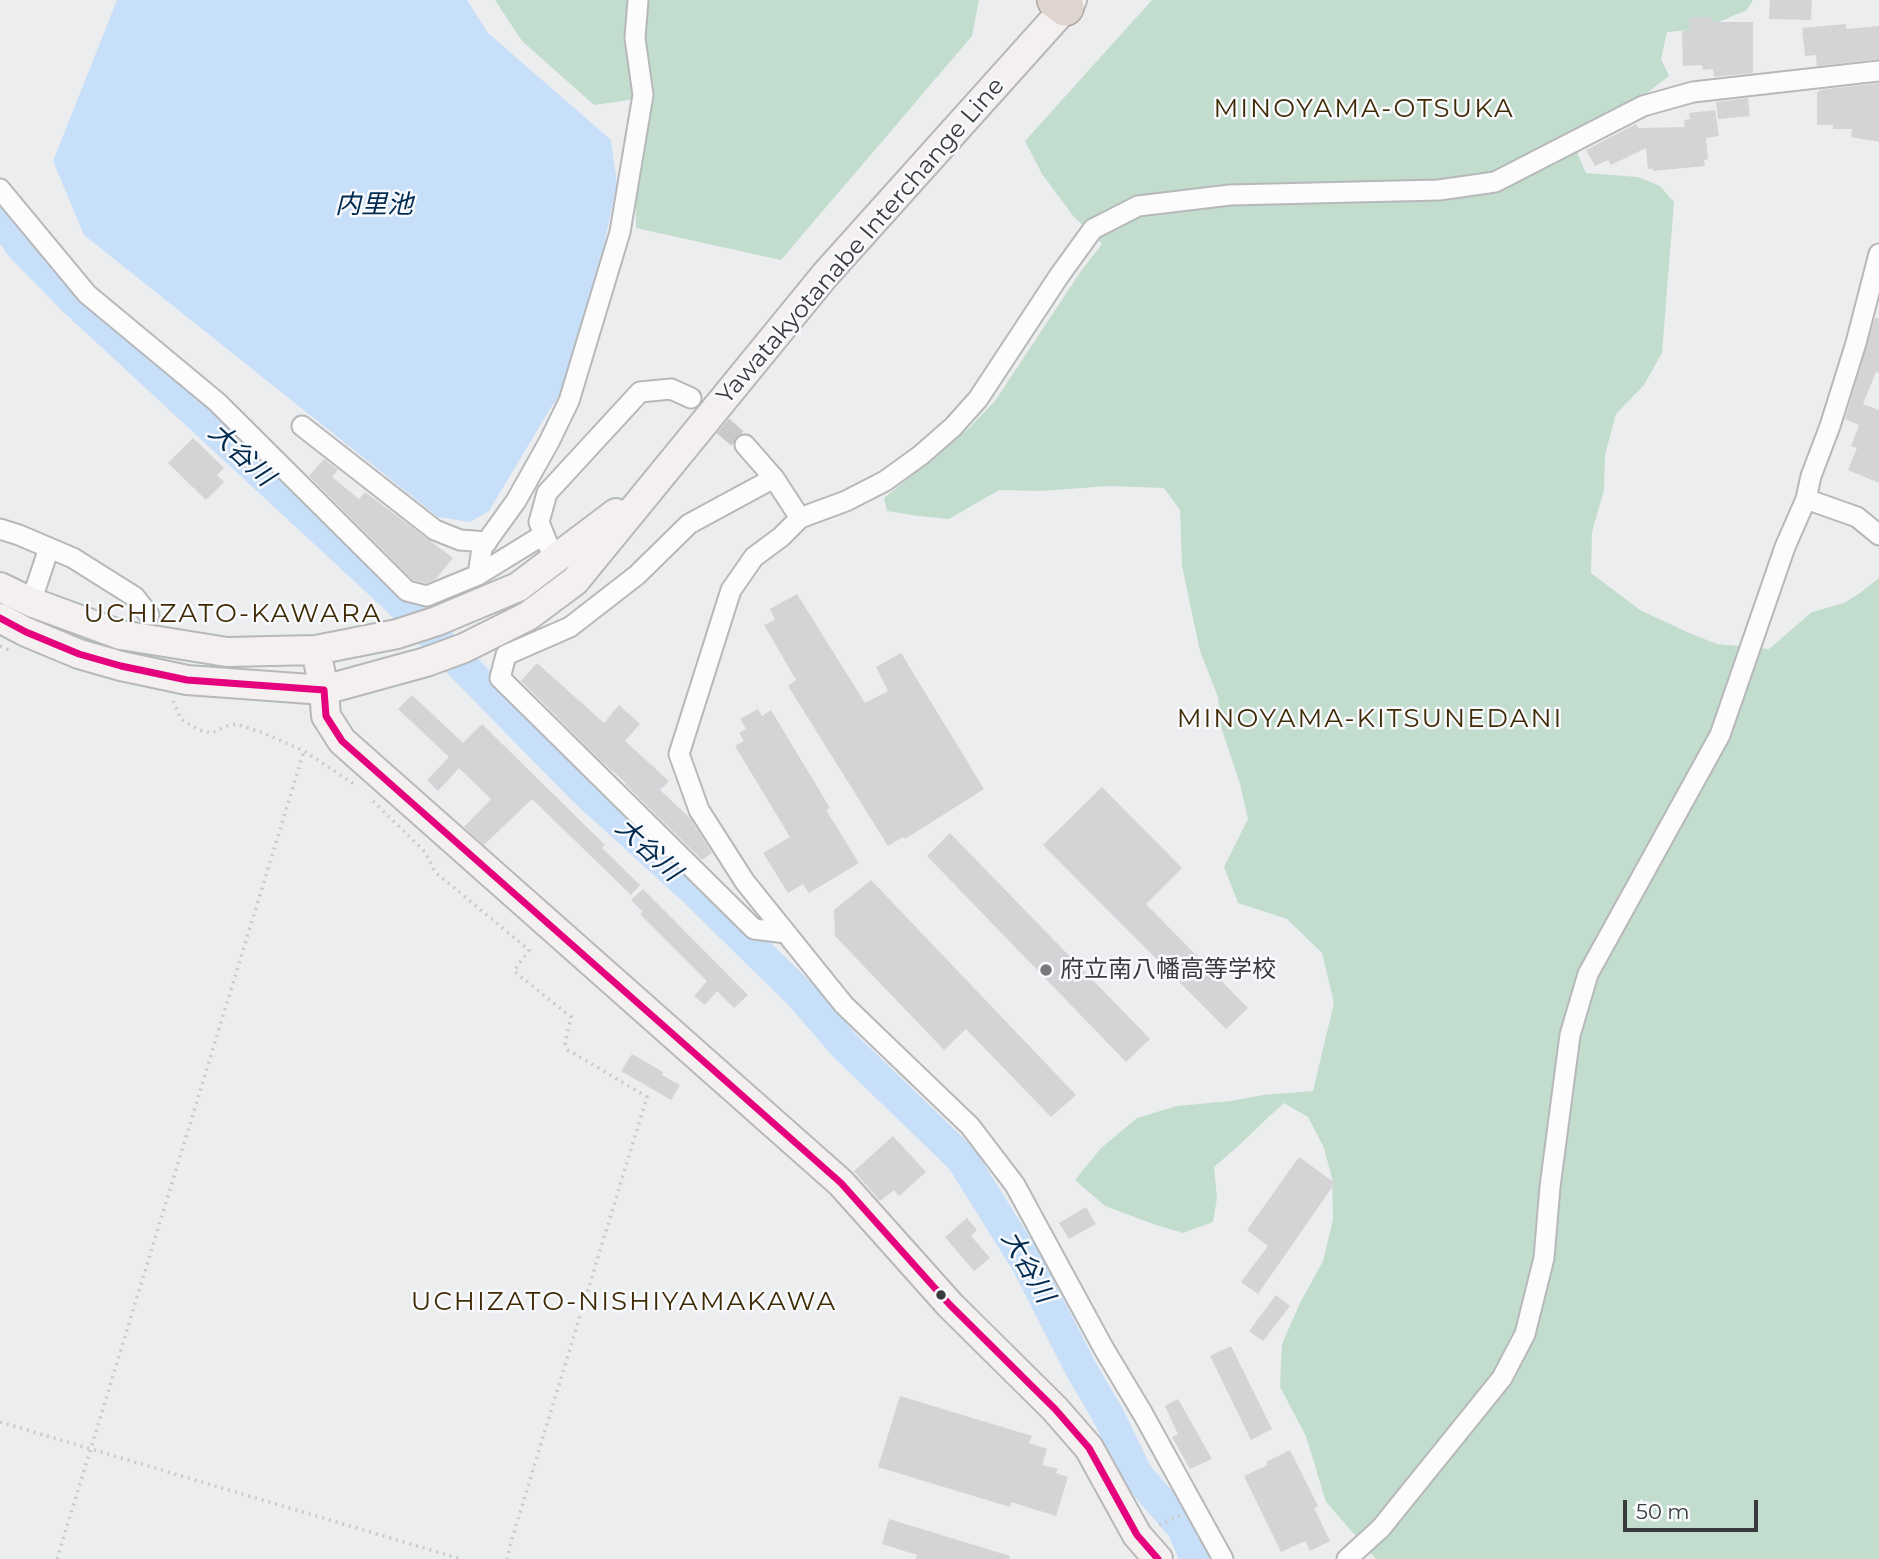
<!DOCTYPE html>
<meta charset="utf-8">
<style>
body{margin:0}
#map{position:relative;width:1879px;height:1559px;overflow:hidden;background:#ecedef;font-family:Montserrat,sans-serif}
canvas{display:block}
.scale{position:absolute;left:1623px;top:1500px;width:135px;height:32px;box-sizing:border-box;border:4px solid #393a3b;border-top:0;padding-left:9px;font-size:21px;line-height:24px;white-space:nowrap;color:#393a3b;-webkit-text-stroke:5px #f8fafd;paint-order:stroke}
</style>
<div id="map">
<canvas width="1879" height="1559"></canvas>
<div class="scale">50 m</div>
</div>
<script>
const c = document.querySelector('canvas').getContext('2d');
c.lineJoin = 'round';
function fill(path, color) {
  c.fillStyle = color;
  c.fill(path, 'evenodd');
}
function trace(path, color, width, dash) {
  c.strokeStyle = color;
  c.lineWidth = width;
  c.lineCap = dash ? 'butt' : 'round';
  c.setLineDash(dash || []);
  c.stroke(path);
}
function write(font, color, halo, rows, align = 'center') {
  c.font = font + ' Montserrat,"Noto Sans JP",sans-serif';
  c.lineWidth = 5;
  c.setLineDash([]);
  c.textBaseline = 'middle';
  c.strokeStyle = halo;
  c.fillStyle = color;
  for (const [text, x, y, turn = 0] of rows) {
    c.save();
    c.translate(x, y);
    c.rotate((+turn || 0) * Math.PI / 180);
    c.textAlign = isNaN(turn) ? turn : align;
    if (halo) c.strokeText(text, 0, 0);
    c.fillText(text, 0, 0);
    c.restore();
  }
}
const green = new Path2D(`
 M495 0H979L972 36 781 260 636 228V99L594 105 522 41Z
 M1152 0H1753L1747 10 1702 29 1667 32 1661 59 1669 76 1639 99 1569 134 1586 173 1638 177 1660 186 1674 202 1662 353 1644 385 1616 414 1605 455 1604 490 1592 532 1591 573 1640 610 1689 633 1717 644 1769 649 1812 612 1844 603 1860 593 1879 578V1559H1376L1326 1502 1306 1436 1280 1387 1282 1344 1300 1303 1323 1261 1333 1220 1332 1178 1324 1148 1308 1117 1284 1103C1260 1124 1239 1147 1214 1167L1217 1198 1213 1222 1183 1233 1153 1224 1105 1206 1075 1180 1101 1148 1137 1118 1177 1106 1231 1101 1263 1095 1313 1091 1334 1003 1322 953 1287 919 1238 903 1224 867 1248 819 1240 784 1221 727 1218 697 1200 651 1182 566 1180 510 1164 488 1110 486 1041 491 999 490 949 519 918 516 887 511 884 498 968 429 995 401 1081 271 1102 244 1074 217 1042 174 1025 141Z`);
const water = new Path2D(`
 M117 0H467L488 33 611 140 617 184 575 381 553 404 489 511 470 522 438 517 84 235 53 161Z`);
const river = new Path2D(`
 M0 217 22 247 74 300 396 598 586 792 694 890 801 995 844 1045 962 1159 1027 1263 1081 1369 1108 1415 1137 1475 1183 1528 1196 1559`);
const building = new Path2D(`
 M1770 0H1812L1811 20 1769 19Z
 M1712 17V22H1753V73L1714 77 1713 69 1703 70 1702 65 1683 66 1682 31 1689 30V18Z
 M1846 24V29L1879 26V59L1817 66 1816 55 1805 56 1802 28Z
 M1879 83V142L1851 137 1852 129H1833V125H1817V92H1819V90Z
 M1748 98 1750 116 1718 119 1716 102Z
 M1715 110 1719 136 1706 138 1708 159 1704 160 1705 166 1653 171V169H1648L1646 148 1611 165 1608 160 1595 166 1586 150 1636 124 1638 128 1685 127 1684 120 1690 119 1689 113Z
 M1875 318H1879V373L1876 372 1863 404 1879 410V483L1848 470 1857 448 1851 446 1859 425 1845 419Z
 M193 438 224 468 217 475 224 482 206 500 168 463Z
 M324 459 338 470 332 477 359 499 365 492 453 558 435 580 426 583 413 580 309 476Z
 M797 594 865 703 888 691 876 667 901 653 984 789 905 839 903 837 888 846 788 686 796 680 764 625 775 620 770 609Z
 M537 663 604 723 619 705 640 724 625 741 669 781 660 790 690 818 712 853 702 860 625 784 626 783 601 761 521 681Z
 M412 695 463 743 482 724 605 845 602 848 640 885 631 895 532 799 484 845 464 827 491 799 459 768 438 791 427 780 449 757 398 709Z
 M758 709 762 716 771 710 830 808 826 810 859 863 809 893 803 884 788 893 763 853 790 837 735 746 744 741 739 733 746 729 740 719Z
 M1102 787 1182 868 1146 904 1248 1008 1226 1029 1043 845Z
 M950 833 1150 1039 1126 1062 927 856Z
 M871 880 1076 1095 1051 1117 966 1029 944 1050 835 936 834 910Z
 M643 889 748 995 734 1008 717 991 705 1005 694 996 707 981 640 914 643 912 631 900Z
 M632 1054 663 1072 662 1075 680 1085 671 1100 621 1071Z
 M893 1136 926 1172 899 1196 894 1190 880 1201 854 1171Z
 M1299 1157 1335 1183 1258 1294 1241 1282 1268 1246 1247 1230Z
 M1086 1207 1096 1224 1069 1239 1059 1223Z
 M967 1218 977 1230 971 1236 990 1258 974 1271 945 1237Z
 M1276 1295 1290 1306 1263 1341 1249 1331Z
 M1231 1346 1272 1429 1251 1440 1210 1356Z
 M900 1396 1032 1436 1029 1443 1047 1449 1042 1465 1058 1469 1056 1473 1068 1477 1056 1516 1011 1502 1010 1507 878 1467Z
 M1178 1399 1212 1459 1190 1469 1172 1437 1178 1434 1165 1406Z
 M1290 1450 1318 1506 1314 1508 1330 1541 1310 1551 1305 1541 1281 1552 1244 1476 1268 1465 1266 1462Z
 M889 1519 1010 1556 1009 1559H916L917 1555 882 1544Z`);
const minorTunnel = new Path2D(`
 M701 407 745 445`);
const path = new Path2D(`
 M0 646 11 651
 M173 701 181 719 199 730 212 733 227 726 236 724 261 732 304 751 354 784
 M373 801 425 852 435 872 529 950 514 971 571 1017 565 1043 568 1050 647 1097 511 1542 507 1559
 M0 1422 461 1559
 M1159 1525 1181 1515
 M57 1559 304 751`);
const minor = new Path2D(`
 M0 189 87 294 217 402 407 591 427 596 478 575 543 535
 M302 426 435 530 460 540 487 542
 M745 445 774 478 800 518
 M774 478 689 524 637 575 570 627 506 655 500 678 754 929 786 933
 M1806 499 1857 517 1879 535
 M0 529 19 535 73 558 135 597 149 615
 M549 547 539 522 547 493 640 392 671 389 691 398
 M478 575 482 548 516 501 549 442 569 401 620 232 643 95 635 38 638 0
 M31 602 49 548
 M1223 1559 1143 1414 1104 1349 1015 1185 970 1126 844 1005 745 882 699 810 679 754 731 590 754 557 781 537 800 518 846 501 885 481 921 455 953 427 978 399 1059 276 1093 229 1138 206 1230 195 1439 190 1495 182 1643 106 1693 92 1879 71
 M1347 1559 1381 1528 1502 1378 1525 1334 1544 1258 1550 1187 1570 1035 1588 974 1720 735 1785 547 1806 499 1811 476 1830 426 1856 343 1879 254`);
const secondary = new Path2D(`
 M0 587 31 602 121 635 227 652 316 650 397 634 437 621 518 587 616 513
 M0 618 26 632 79 654 121 666 187 680 324 690 426 662 464 648 528 616 575 581 825 275 1072 0
 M316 650 324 690 326 716 342 741 841 1183 950 1305 1055 1409 1089 1448 1137 1535 1158 1559`);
const motorway = new Path2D(`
 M1056 0 1065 7`);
const bus1 = new Path2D(`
 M0 618 26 632 79 654 121 666 187 680 324 690 326 716 342 741 841 1183 950 1305 1055 1409 1089 1448 1137 1535 1158 1559`);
const markers = [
 [1046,970,7,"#78797a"],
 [941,1295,6,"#393a3b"]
];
const streetNames = [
 ["Yawatakyotanabe Interchange Line",861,241,-49]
];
const poiNames = [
 ["府立南八幡高等学校",1060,970]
];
const neighbourhoodNames = [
 ["MINOYAMA-OTSUKA",1364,109],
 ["UCHIZATO-KAWARA",233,614],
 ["MINOYAMA-KITSUNEDANI",1370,719],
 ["UCHIZATO-NISHIYAMAKAWA",624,1302]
];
const waterNames = [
 ["内里池",374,205],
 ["大谷川",241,455,43],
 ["大谷川",648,850,43],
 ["大谷川",1027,1267,60]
];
fill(green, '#c2ddcd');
fill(water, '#c8dffa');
trace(river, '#c8dffa', 32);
fill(building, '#d4d4d6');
trace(minorTunnel, '#c8c9cb', 19, [19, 10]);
trace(minor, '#b7b8b9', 23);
trace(secondary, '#b7b8b9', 32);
trace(motorway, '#b2a6a0', 40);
trace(path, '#cacacb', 3.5, [2, 5]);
trace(minor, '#fcfcfd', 19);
trace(secondary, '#f4f0ef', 28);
trace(motorway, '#dfd4ce', 37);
trace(bus1, '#e5007d', 7);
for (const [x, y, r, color] of markers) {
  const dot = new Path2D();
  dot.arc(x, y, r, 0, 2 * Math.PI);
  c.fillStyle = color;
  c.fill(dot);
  trace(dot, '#f8fafd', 2.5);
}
write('24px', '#393a3b', '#f8fafd', streetNames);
write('24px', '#393a3b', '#f8fafd', poiNames, 'left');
c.letterSpacing = '2px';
write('26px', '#3f2a03', '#f8fafd', neighbourhoodNames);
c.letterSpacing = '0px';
write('italic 26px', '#012a4f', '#f8fafd', waterNames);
</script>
